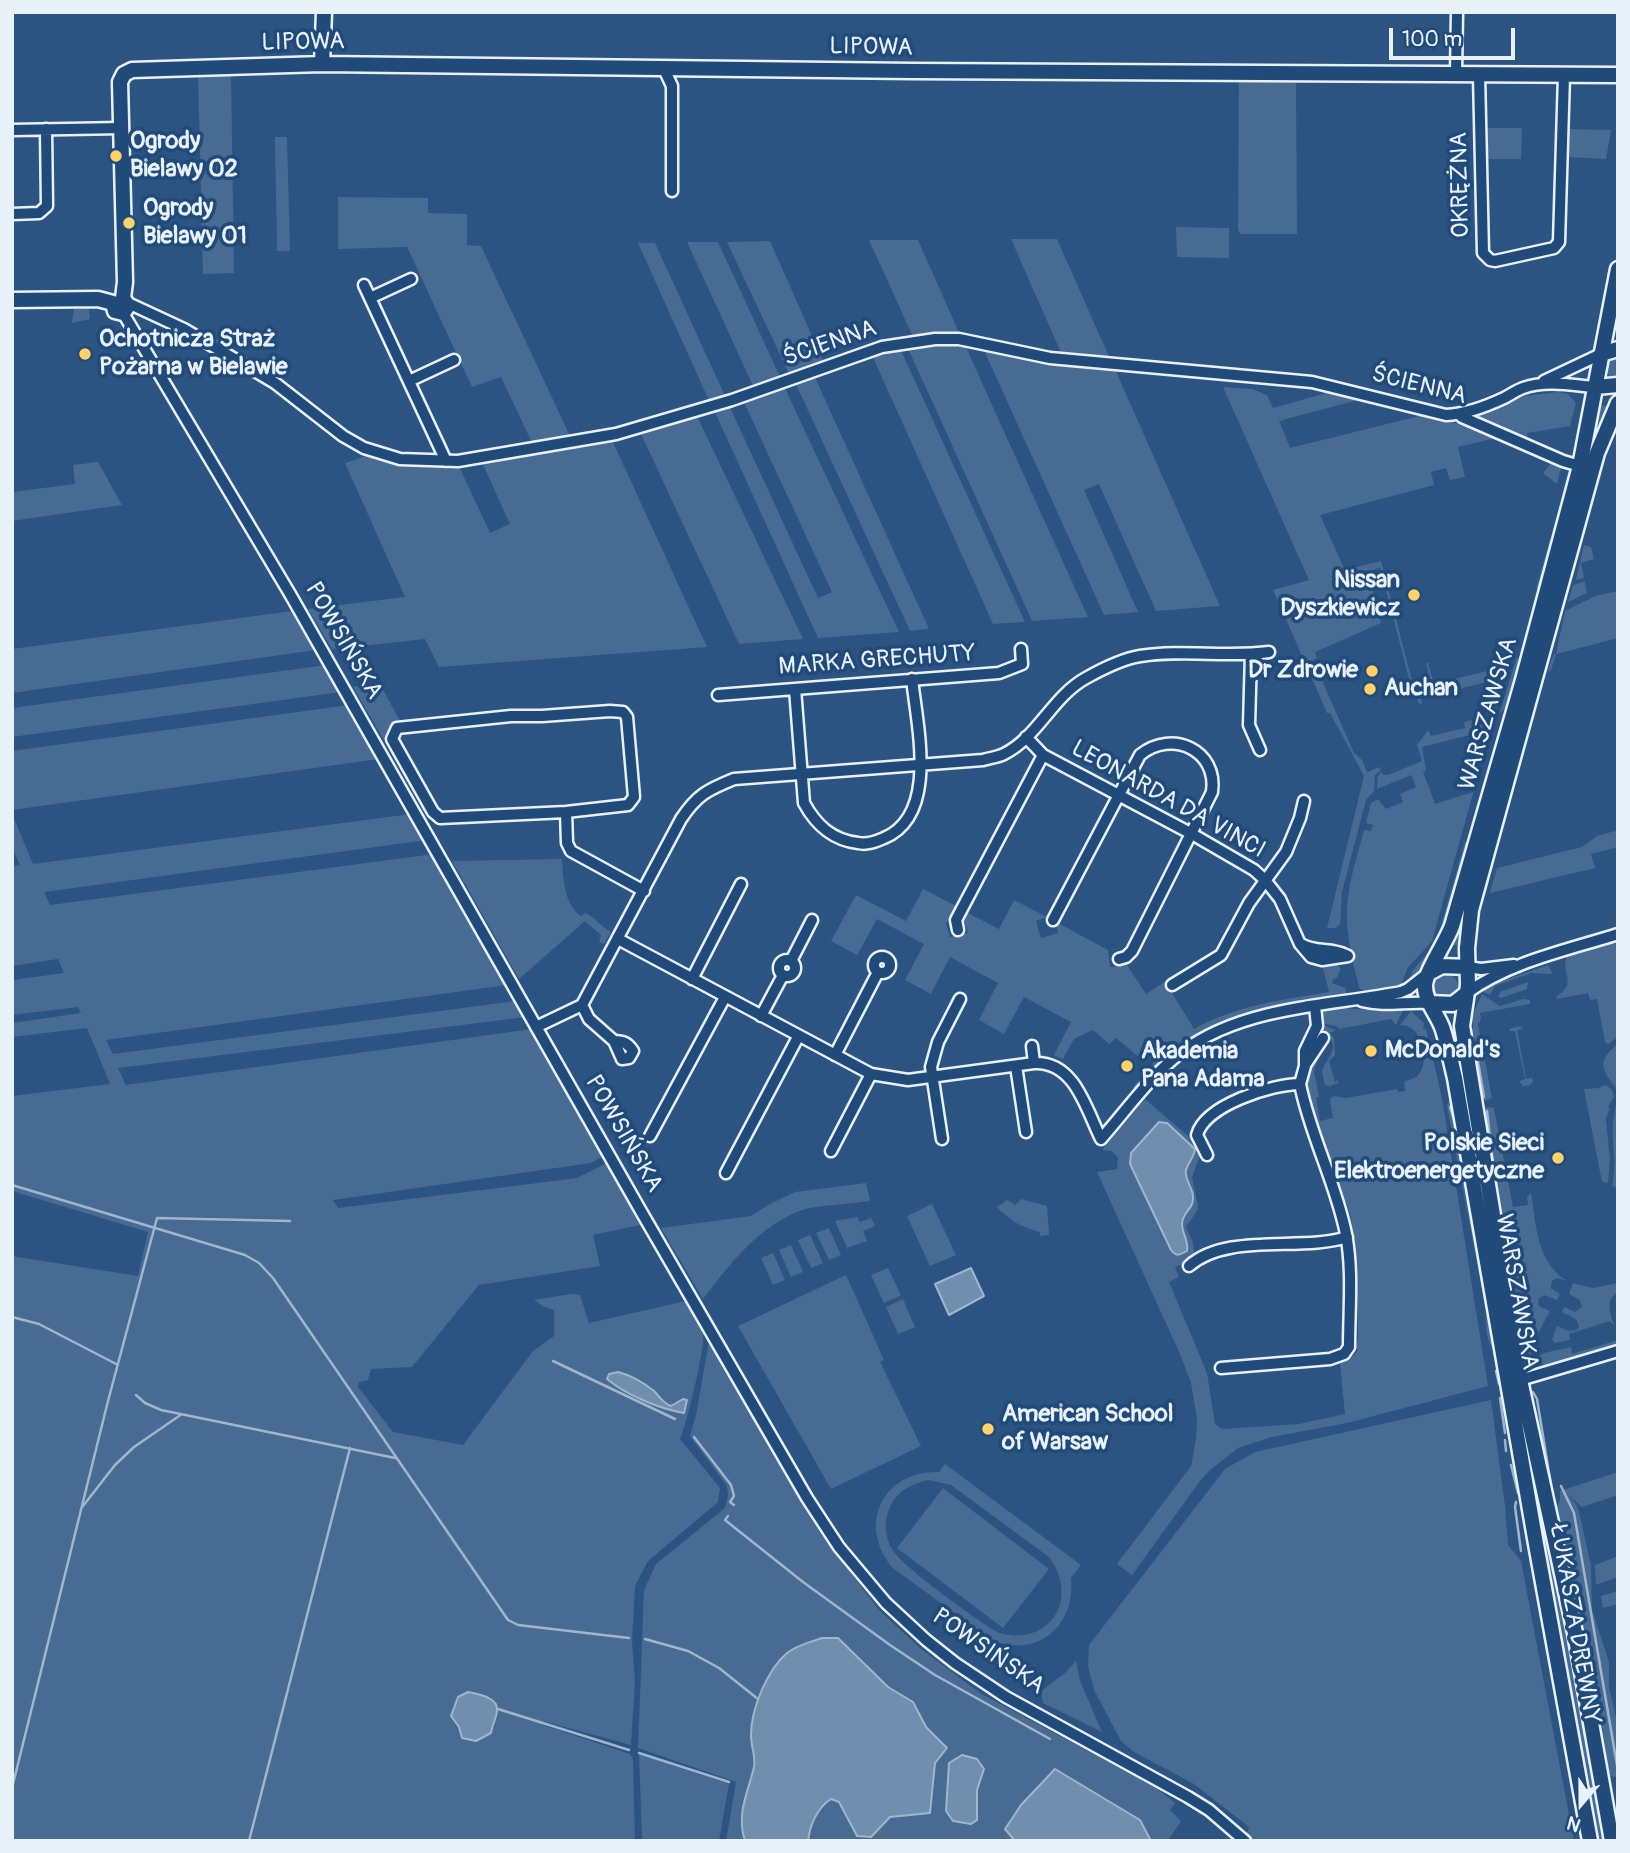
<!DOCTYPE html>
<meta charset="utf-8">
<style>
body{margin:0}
#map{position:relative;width:1630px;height:1853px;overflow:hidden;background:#2b5482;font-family:Pangolin,sans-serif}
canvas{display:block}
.frame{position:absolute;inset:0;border:14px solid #e8f1f8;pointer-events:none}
.north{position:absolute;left:1546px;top:1769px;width:70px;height:70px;-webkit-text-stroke:5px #1f4a7a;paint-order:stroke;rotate:200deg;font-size:19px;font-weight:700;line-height:28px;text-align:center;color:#e8f1f8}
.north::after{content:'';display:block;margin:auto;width:24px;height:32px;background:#e8f1f8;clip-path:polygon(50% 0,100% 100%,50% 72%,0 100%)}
.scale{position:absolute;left:1389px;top:28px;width:126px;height:32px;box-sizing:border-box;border:4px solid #e8f1f8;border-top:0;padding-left:9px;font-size:21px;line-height:24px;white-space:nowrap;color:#e8f1f8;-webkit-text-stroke:5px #1f4a7a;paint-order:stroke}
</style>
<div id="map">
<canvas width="1630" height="1853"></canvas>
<div class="frame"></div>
<div class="north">N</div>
<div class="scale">100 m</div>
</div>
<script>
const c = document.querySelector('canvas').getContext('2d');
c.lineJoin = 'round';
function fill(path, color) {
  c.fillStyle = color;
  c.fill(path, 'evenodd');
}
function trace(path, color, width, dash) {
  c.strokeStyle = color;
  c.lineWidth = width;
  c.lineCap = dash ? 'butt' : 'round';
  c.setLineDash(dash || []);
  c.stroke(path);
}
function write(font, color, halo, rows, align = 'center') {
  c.font = font + ' Pangolin,sans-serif';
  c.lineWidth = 7;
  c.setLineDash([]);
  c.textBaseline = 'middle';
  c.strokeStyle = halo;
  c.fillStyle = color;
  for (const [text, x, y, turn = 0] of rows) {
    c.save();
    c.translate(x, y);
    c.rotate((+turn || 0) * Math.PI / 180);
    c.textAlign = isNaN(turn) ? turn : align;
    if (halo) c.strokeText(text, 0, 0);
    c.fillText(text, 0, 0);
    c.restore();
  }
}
const green = new Path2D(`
 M231 72 234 273 203 274 198 73Z
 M1239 80 1296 81 1297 234H1240L1238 229Z
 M1487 128H1522L1521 159H1488Z
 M1568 129 1611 130 1606 159 1568 157Z
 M275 137H287L290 251H277Z
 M338 197 428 198V213L467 214V245L481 246 571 438 533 445 501 377 472 387 407 247 338 249Z
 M1176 227 1229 228V258L1177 257Z
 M1011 239H1057L1110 359 1062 355Z
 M869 240H918L961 337 928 335 913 337Z
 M770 241 824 363 790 376 727 242Z
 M687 242H718L781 379 754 388Z
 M638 243H655L726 398 710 403Z
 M88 305 90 319 72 323 74 306Z
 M930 342 964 343 1088 617 1032 621 906 344Z
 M899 346 1025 622 993 624 871 353Z
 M982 346 1114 367 1220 606 1156 611 1099 484 1084 490 1138 612 1104 615Z
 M1618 358V379L1609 376 1605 368 1610 360Z
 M813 373 929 629 910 631 794 380Z
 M783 384 899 632 818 638 713 408 728 403 818 598 832 592 742 398Z
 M1223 387 1252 389 1267 395 1273 408 1334 391 1365 398 1279 421 1290 448 1427 414 1500 437 1458 447 1465 477 1450 480 1446 468 1431 472 1434 485 1320 515 1345 570 1381 561 1414 689 1431 684 1426 663H1428L1434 684 1507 666 1511 655H1513L1505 679 1493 688 1491 681 1421 698 1422 704 1419 703 1412 690 1380 567 1368 573 1381 623 1315 652 1317 658 1313 660 1354 753 1362 760 1367 772 1379 767 1381 770 1375 775 1374 791 1366 800 1342 892 1340 924 1336 928H1327L1364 776 1330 713H1327L1273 590 1309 580Z
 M1558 392 1568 394 1576 403 1570 426 1527 433 1528 441 1482 422 1478 416 1481 411 1524 396Z
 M1596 405 1611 406 1462 945H1453Z
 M696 414 803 639 739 644 640 432Z
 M611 438 707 647 439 667 425 639 332 649 308 609 405 597 345 463 370 455 418 465 458 464 490 533 510 524 481 460Z
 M98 462 122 505 12 521V492L75 484 73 465Z
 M1552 462 1561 467 1557 484 1543 473Z
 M1550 539 1554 543 1542 587 1536 589Z
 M1584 545 1591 547 1594 559 1581 563 1584 578 1576 580Z
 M1585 581 1587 593 1568 602 1573 585Z
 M1618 591V638L1556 654 1551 670 1548 671 1544 681 1554 654H1556L1565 611 1595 596Z
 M292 611 316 650 12 693V649Z
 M1517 657 1519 660 1506 707 1499 715Z
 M326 665 341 692 12 737V708Z
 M1504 683 1494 716 1492 715 1488 710 1493 691Z
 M380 684 400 721 393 727 385 742 353 687Z
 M349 705 379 759 12 810V751Z
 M1472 720 1492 723 1490 730 1422 747 1426 771 1423 772 1435 804 1473 792 1485 750 1432 941 1407 969 1401 986 1367 992 1359 988C1354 965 1347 941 1347 917 1346 887 1357 858 1364 830L1371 831 1373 825 1366 823 1371 803 1378 799 1386 809 1403 802 1400 794 1416 787 1411 775 1377 789 1378 776 1382 772 1383 775H1388L1422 761 1417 745 1428 730 1431 736 1465 728 1464 722Z
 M12 814 33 864 411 814 427 840 44 892 50 905 434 854 507 985 106 1040 113 1054 516 1001 526 1017 118 1068 126 1085 532 1029 603 1153 602 1157 591 1163 333 1200 338 1208 577 1178 607 1163 640 1225 593 1235 600 1266 479 1285 412 1367 371 1369 368 1380 359 1382 358 1387 393 1432 463 1445 533 1351 554 1336V1310L544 1307 534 1300 571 1294 580 1295 589 1323 686 1301C693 1312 701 1323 703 1336 705 1349 686 1427 680 1439L720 1488 718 1502 648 1561 635 1586 632 1642 635 1682 631 1745 546 1722 540 1724 630 1754 633 1759 635 1841H12V1256L138 1276 148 1232 12 1191V1096L110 1084 87 1028 12 1037V1023L81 1013 78 1007 12 1015V980L64 973 58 959 12 966V866L20 865 12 848Z
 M1618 830V847L1591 854 1595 868 1490 893 1480 927 1497 868 1582 847 1597 836Z
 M1465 842 1468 844 1441 939 1438 936Z
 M562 859C563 877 564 905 581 916L585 913C594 916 601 927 611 932L604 944 599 942 601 935 585 921 519 979 452 861Z
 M923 889 956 906 946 924 950 937 968 933 963 917 966 912 999 929 1014 900 1047 917 1036 921 1041 938 1058 933 1056 922 1108 950 1110 967 1127 965 1146 994 1169 979 1175 988 1171 991 1194 1029C1237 1005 1282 1000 1329 992L1322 964H1336L1341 968 1337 978 1333 979 1332 983 1345 988 1347 994C1251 1008 1201 1012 1135 1089L1133 1087 1154 1063 1145 1054 1140 1058 1116 1038 1109 1044 1093 1030 1074 1039 1063 1059 1054 1055 1071 1022 1024 997 1004 1034 979 1020 998 983 950 957 931 994 905 980 924 944 877 919 857 955 831 941 856 895 906 921Z
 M1618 938V1037L1608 1044 1605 1042 1597 999 1590 1000 1588 993 1557 999 1556 997C1579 981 1560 976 1567 956Z
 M1435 945C1430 960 1420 974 1409 985L1412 971Z
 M1548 965 1553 974 1531 973 1495 986 1490 995 1483 992 1488 986Z
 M1434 986a12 12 0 1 1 24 0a12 12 0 1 1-24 0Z
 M1528 982 1527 989 1501 998 1498 997 1500 992Z
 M1482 994 1500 1006 1523 999 1530 1000V1004L1480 1013 1481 1019 1478 1024 1492 1098 1485 1101 1480 1097 1469 1029 1473 1028 1472 1017Z
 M1344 1006V1008L1383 1011 1404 1008 1396 1025 1391 1019 1339 1029 1336 1026 1321 1023 1320 1016 1325 1009Z
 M1411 1011 1424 1023 1423 1029H1426L1442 1098 1488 1386 1347 1423 1272 1437 1238 1448 1210 1470 1200 1481 1132 1575 1117 1564 1191 1466 1196 1439 1197 1419 1191 1383 1180 1354 1097 1172 1117 1169 1118 1158 1112 1151 1102 1150 1145 1099 1194 1141 1200 1155 1192 1177 1198 1205 1197 1211 1186 1227 1193 1243 1194 1253 1184 1263 1175 1267 1179 1277 1169 1282 1207 1373 1215 1424 1222 1429 1299 1424 1345 1414 1340 1364 1349 1356H1353L1358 1350 1356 1348 1358 1337 1357 1269 1351 1217 1306 1092C1307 1075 1314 1060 1323 1045L1314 1071 1319 1097 1316 1098 1320 1121 1333 1118 1330 1099 1334 1096 1346 1098 1397 1089 1398 1092 1405 1091 1404 1082C1409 1079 1412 1080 1417 1076 1432 1062 1422 1024 1400 1025Z
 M1322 1025 1336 1030 1330 1033 1334 1038 1335 1055 1329 1061 1335 1082 1338 1080V1083L1330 1086 1325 1085 1322 1072C1324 1061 1338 1052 1331 1040 1327 1034 1324 1033 1322 1025Z
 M1520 1026 1523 1029 1517 1030 1526 1079 1532 1078 1533 1081 1530 1085 1523 1086 1519 1081 1525 1079 1515 1031H1509L1511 1028Z
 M1618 1044V1092C1606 1072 1592 1064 1618 1044Z
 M1606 1085 1612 1090 1614 1097 1608 1107 1610 1108 1606 1119 1610 1160 1608 1183 1602 1182 1584 1089 1599 1088Z
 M1450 1099 1459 1121 1498 1357C1486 1342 1485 1328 1486 1310L1447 1106Z
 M1618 1099V1188L1612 1186C1619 1154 1606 1133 1618 1099Z
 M1487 1107 1494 1108 1513 1207 1528 1205 1527 1197 1531 1193C1536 1226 1537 1262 1567 1281L1557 1278 1552 1281 1551 1288 1560 1294 1557 1300 1544 1295 1538 1299 1539 1306 1550 1311 1533 1343 1534 1353 1530 1357 1524 1354 1520 1302 1515 1301 1508 1282 1484 1109Z
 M866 1183 870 1201C851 1204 816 1205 799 1211 756 1229 730 1264 703 1299L661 1228 751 1216 768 1205 795 1192Z
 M1021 1199 1047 1206 1049 1235 1040 1236V1232C1021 1227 1010 1221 997 1207L1007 1200 1015 1205Z
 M932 1204 956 1255 930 1266 907 1216Z
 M857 1217 860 1222 871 1218 875 1226 863 1231 867 1241 847 1248 835 1221Z
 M829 1228 841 1255 829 1260 816 1233Z
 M810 1235 823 1263 811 1268 798 1240Z
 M791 1245 803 1272 791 1277 779 1250Z
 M773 1253 785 1280 773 1285 761 1258Z
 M888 1268 901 1295 884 1303 871 1275Z
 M846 1275 884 1360 880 1362 921 1446 831 1489 738 1326Z
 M1573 1283 1593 1288 1618 1283V1292C1604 1301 1611 1313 1614 1326L1610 1321 1569 1334 1570 1340 1555 1343 1552 1340 1557 1326 1569 1331 1577 1330 1579 1326 1576 1319 1562 1312 1564 1307 1575 1312 1582 1307 1580 1300 1569 1294Z
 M903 1299 915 1327 898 1334 886 1307Z
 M1618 1340V1346L1544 1369V1365L1539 1360V1356L1544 1353 1571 1347 1572 1354Z
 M709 1341 821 1532 878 1609 920 1648 980 1693 1155 1787 1175 1803 1170 1810 1181 1821 1168 1841H808C810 1825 817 1808 831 1799L839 1802 849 1822 880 1828 890 1817 930 1813 935 1763 947 1748 926 1727 913 1702 888 1687 838 1638C833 1638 826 1637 822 1638 785 1643 757 1685 752 1719 750 1735 757 1754 754 1767 748 1793 736 1813 745 1841H726L736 1782 638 1748 644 1590 656 1564 725 1508 728 1496 727 1486 690 1436 696 1415Z
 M1510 1366 1572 1643 1607 1841H1596Z
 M1491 1400 1505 1506 1508 1545 1521 1561 1574 1841H1251L1246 1836 1249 1827 1194 1784 1134 1752 1121 1741 1094 1690 1088 1666 1089 1645 1225 1469 1255 1452Z
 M945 1464 1081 1565 1071 1578C1076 1626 1037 1659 992 1640L894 1569C856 1527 882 1470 939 1472ZM929 1480 951 1485 1049 1557C1080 1599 1050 1647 999 1633 979 1622 900 1565 892 1549 884 1535 884 1521 890 1507 897 1491 913 1483 929 1480Z
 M1618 1472V1495L1582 1507 1566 1493 1576 1504 1579 1512 1591 1566 1592 1610 1609 1662V1687L1618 1727V1777L1610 1776 1608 1768 1590 1648 1584 1636 1556 1509 1560 1500V1491Z
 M943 1488 1049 1569 1003 1628 897 1548Z
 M1618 1556V1577L1596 1585 1595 1565Z
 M1618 1591V1604L1603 1608 1601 1596Z
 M1076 1661 1080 1681 1102 1732 1043 1703 1041 1691 1065 1673Z
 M639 1754 729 1784 719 1841H642Z`);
const water = new Path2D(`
 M1159 1122 1167 1123 1195 1149C1194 1158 1188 1162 1186 1170 1184 1182 1197 1191 1192 1204 1189 1211 1182 1215 1182 1224 1182 1234 1189 1240 1187 1251 1180 1255 1176 1257 1171 1250L1130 1164 1131 1153Z
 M971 1268 984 1296 949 1315 935 1284Z
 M618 1372C630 1375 644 1383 654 1391 660 1397 663 1403 671 1406L683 1399 687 1400 684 1413C660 1409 626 1395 607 1379L609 1374Z
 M822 1638H838L888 1687 913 1702 926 1727 947 1748 935 1763 930 1813 890 1817 871 1837 857 1836 839 1802 831 1799C817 1808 810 1825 808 1841H745C736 1813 748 1793 754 1767 756 1757 751 1746 751 1735 751 1709 767 1670 787 1653 797 1645 810 1642 822 1638Z
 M468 1692C477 1694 498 1697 497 1710 497 1717 492 1725 491 1733L476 1741 462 1738 459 1727 451 1716 458 1697Z
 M962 1755 977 1759 984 1769 977 1790V1820L971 1824 953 1821 946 1811 949 1763Z
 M1055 1769 1140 1820 1151 1841H1015L1005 1829 1021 1805Z`);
const stream = new Path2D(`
 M1476 1050 1484 1097
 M1450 1107 1455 1122 1475 1235
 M1487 1111 1497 1198 1511 1276 1515 1287
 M12 1185 245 1255 259 1263 273 1278 508 1620 518 1625 629 1638
 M12 1317 39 1324 118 1365
 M1525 1328 1528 1352
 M553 1361 675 1419
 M1496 1371 1499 1384
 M1533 1392 1537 1399 1551 1485
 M136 1395 145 1403 161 1410 395 1458
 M1500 1398 1505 1433
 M694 1437 731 1485 734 1496 730 1502 734 1505
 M1505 1440 1506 1451
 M1511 1465 1518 1493
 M1561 1486 1574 1513 1618 1771
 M1516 1502 1515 1507 1521 1551
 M83 1506 115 1465 134 1447 182 1414
 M728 1516 725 1520 803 1582 890 1645 935 1675 1050 1739
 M645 1639 688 1651 719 1668 758 1699
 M498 1709 629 1750
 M639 1753 729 1782
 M12 1788 108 1401 157 1218 290 1221
 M249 1841 350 1448`);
const street = new Path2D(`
 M664 69 672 86V191
 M1456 74 1457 12
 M1479 75 1483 253 1490 260 1495 261 1554 248 1559 242 1564 75
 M12 130 122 128
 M12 214 39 213 47 206 46 129
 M364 285 446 461
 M370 298 411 279
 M128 303 184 329 275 383 343 436 364 448 400 459 458 461 616 434 732 400 882 347 935 339H959L1050 358 1312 382 1446 415C1465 414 1487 406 1504 398 1510 395 1517 390 1523 388 1546 380 1571 385 1595 387
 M123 313 290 594 642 1213 807 1498 839 1547 886 1603 926 1640 955 1663 1006 1697 1188 1797 1209 1810 1245 1841
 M409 381 454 360
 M1544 381 1601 354
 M1459 414 1462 417 1563 461 1580 466
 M1251 654 1249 725 1260 750
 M795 689 804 803C816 825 832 840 858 843 867 845 875 842 884 838 939 815 917 726 912 679
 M718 695 999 673 1022 664 1021 649
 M610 711 623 712 627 717 634 797 628 805 566 812 440 818 433 812 392 739 397 728 511 716H542Z
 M1026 737 1043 755 1192 834 1254 870 1265 880 1280 899 1300 944 1311 957 1322 960 1348 956
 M566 812 567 843 571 851 644 891
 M1053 920 1140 755C1172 729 1218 750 1212 792L1132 951 1126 957 1119 959
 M958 930 956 920 1043 755
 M618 939 871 1074 908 1080 1034 1063C1075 1061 1086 1109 1101 1139 1124 1113 1146 1082 1173 1059 1235 1006 1324 1007 1401 992L1408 989 1427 974
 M1301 944C1315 953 1331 947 1346 955
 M874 965a8 8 0 1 1 16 0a8 8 0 1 1-16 0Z
 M779 968a8 8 0 1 1 16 0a8 8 0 1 1-16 0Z
 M791 961 812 920
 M1468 967 1481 969 1514 965
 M692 979 741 884
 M1172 985 1221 955 1249 903 1286 852 1300 818 1304 801
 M1467 993C1509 962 1568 950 1618 934
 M1362 1001C1384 1007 1407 1001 1430 1003
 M582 1005 589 1019 614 1041 622 1059 629 1058 633 1051C628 1043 623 1041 614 1041
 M761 1016 783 975
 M536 1027 582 1005 681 819C697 795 707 790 734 779L983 760C990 758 998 757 1004 754 1037 738 1053 696 1086 678 1102 669 1122 659 1140 656 1183 649 1227 658 1269 652
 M1032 1046 1034 1063
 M835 1055 878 972
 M1305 1065 1323 1038
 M1016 1066 1026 1132
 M650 1136 725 997
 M942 1139 931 1067 938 1042 960 999
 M831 1151 871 1074
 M1207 1155 1197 1135C1205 1105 1272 1084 1300 1084
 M726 1173 798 1037
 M1189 1266C1227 1232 1302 1252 1347 1237
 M1221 1368 1330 1359 1344 1354 1349 1347C1349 1310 1353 1271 1346 1234 1336 1183 1310 1135 1300 1084L1305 1066V1051L1317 1026 1315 1006
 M1520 1380 1618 1351`);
const secondary = new Path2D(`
 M322 64 324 12
 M123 298 125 282 120 82 124 74 132 70 322 64 913 71 1618 75
 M12 300 98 299 113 303
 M113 303 115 311 123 313 128 306 123 298
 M1601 354 1618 349
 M1595 387 1618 385
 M1429 973 1442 966 1468 967
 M1430 1003 1453 1004 1467 993
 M1590 1841 1536 1544 1455 1078C1451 1062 1448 1046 1443 1030 1439 1016 1424 1001 1425 985 1426 971 1446 942 1452 926L1523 680 1580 466 1618 269
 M1612 1841 1575 1633 1520 1380 1462 1026 1468 985 1467 948 1471 910 1597 453 1618 403`);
const markers = [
 [116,156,7,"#ffd166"],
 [129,223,7,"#ffd166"],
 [85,354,7,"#ffd166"],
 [1414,595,7,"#ffd166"],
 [1372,671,7,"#ffd166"],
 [1370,689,7,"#ffd166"],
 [1371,1051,7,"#ffd166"],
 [1127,1066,7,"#ffd166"],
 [1558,1158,7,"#ffd166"],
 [988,1429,7,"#ffd166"]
];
const streetNames = [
 ["LIPOWA",303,43,-1],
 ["LIPOWA",871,48,1],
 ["OKRĘŻNA",1461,185,-91],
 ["ŚCIENNA",830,344,-19],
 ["ŚCIENNA",1419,386,14],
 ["POWSIŃSKA",343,641,60],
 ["MARKA GRECHUTY",877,661,-4],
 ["WARSZAWSKA",1489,714,-74],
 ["LEONARDA DA VINCI",1168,800,29],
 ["POWSIŃSKA",623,1134,60],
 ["WARSZAWSKA",1516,1292,80],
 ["ŁUKASZA DREWNY",1574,1624,80],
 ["POWSIŃSKA",988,1652,35]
];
const poiNames = [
 ["Ogrody",130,142],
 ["Bielawy 02",130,170],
 ["Ogrody",143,209],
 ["Bielawy 01",143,237],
 ["Ochotnicza Straż",99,340],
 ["Pożarna w Bielawie",99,368],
 ["Nissan",1400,581,"right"],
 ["Dyszkiewicz",1400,609,"right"],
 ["Dr Zdrowie",1358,671,"right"],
 ["Auchan",1384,689],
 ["McDonald's",1385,1051],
 ["Akademia",1141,1052],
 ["Pana Adama",1141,1080],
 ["Polskie Sieci",1544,1144,"right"],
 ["Elektroenergetyczne",1544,1172,"right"],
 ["American School",1002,1415],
 ["of Warsaw",1002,1443]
];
fill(green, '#476b93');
fill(water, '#708ead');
trace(water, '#a0b6cb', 2);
trace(stream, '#a0b6cb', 2.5);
trace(street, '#e8f1f8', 15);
trace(secondary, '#e8f1f8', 19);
trace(street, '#1f4a7a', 10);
trace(secondary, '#1f4a7a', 14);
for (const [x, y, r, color] of markers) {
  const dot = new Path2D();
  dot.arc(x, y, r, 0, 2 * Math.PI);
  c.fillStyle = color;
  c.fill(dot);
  trace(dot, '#1f4a7a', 2.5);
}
write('24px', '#e8f1f8', '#1f4a7a', streetNames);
write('bold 24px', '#e8f1f8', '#1f4a7a', poiNames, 'left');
</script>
